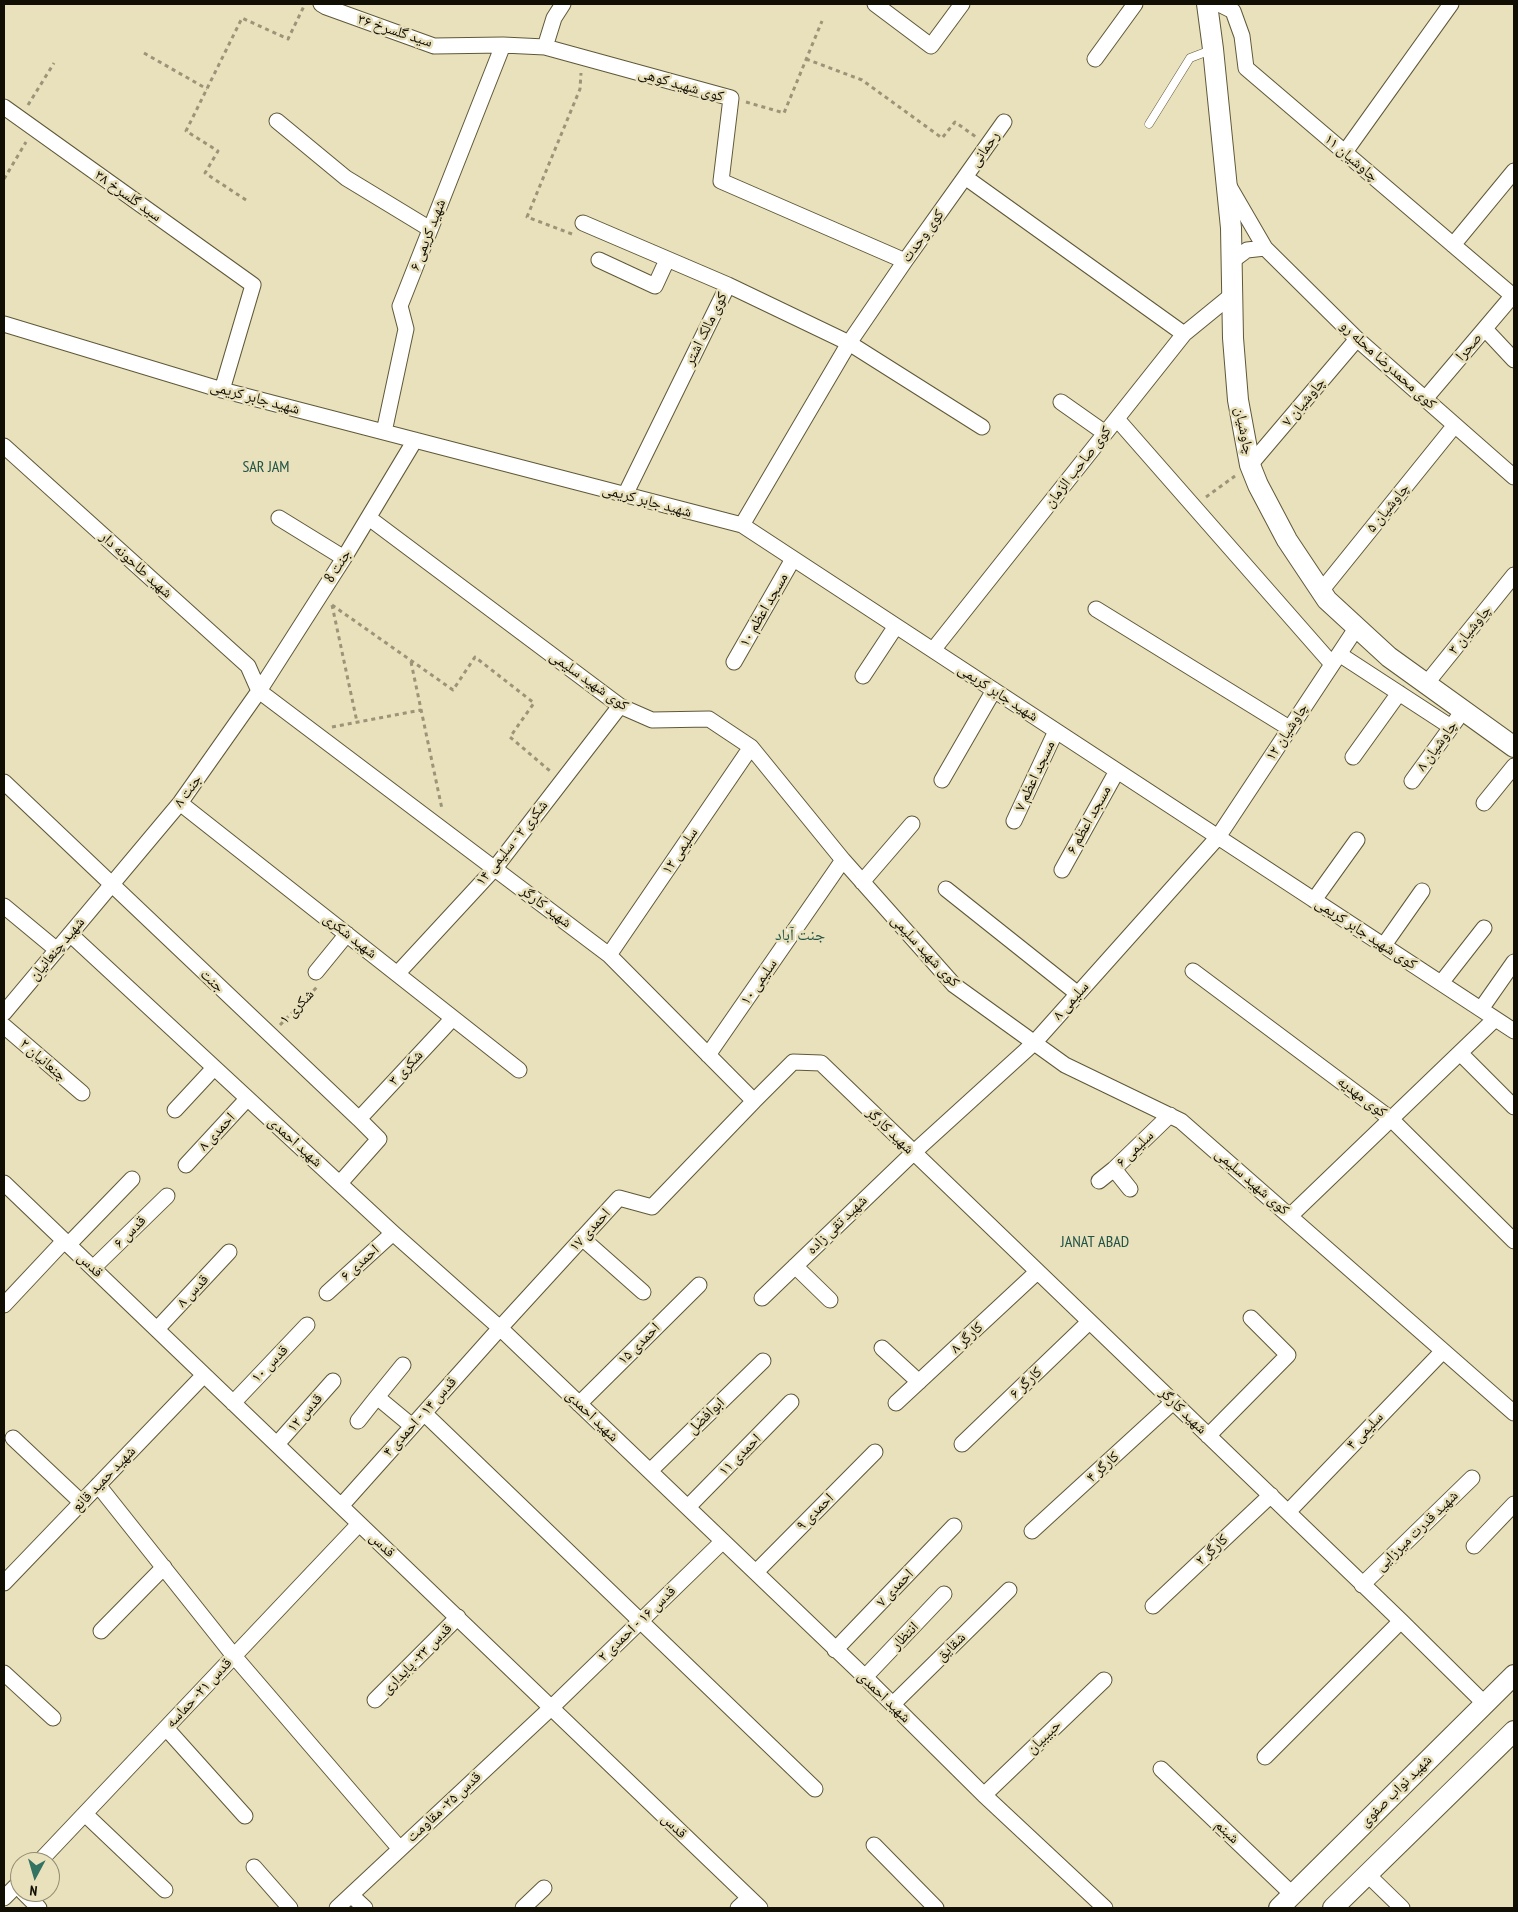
<!DOCTYPE html>
<meta charset="utf-8">
<style>
body{margin:0}
#map{position:relative;width:1518px;height:1912px;overflow:hidden;background:#e9e0bc;font-family:"PT Sans Narrow",sans-serif}
canvas{display:block}
.frame{position:absolute;inset:0;border:5px solid #110e03;pointer-events:none}
.north{position:absolute;left:10px;top:1852px;width:50px;height:50px;box-sizing:border-box;background:#e9e0bc;border:1px solid #938c72;border-radius:50%;rotate:186deg;font-size:14px;font-weight:700;line-height:20px;text-align:center;color:#110e03}
.north::after{content:'';display:block;margin:auto;width:18px;height:22px;background:#337361;clip-path:polygon(50% 0,100% 100%,50% 72%,0 100%)}
</style>
<div id="map">
<canvas width="1518" height="1912"></canvas>
<div class="frame"></div>
<div class="north">N</div>
</div>
<script>
const c = document.querySelector('canvas').getContext('2d');
c.lineJoin = 'round';
function trace(path, color, width, dash) {
  c.strokeStyle = color;
  c.lineWidth = width;
  c.lineCap = dash ? 'butt' : 'round';
  c.setLineDash(dash || []);
  c.stroke(path);
}
function write(font, color, halo, rows, align = 'center') {
  c.font = font + ' "PT Sans Narrow","Noto Naskh Arabic",sans-serif';
  c.lineWidth = 5;
  c.setLineDash([]);
  c.textBaseline = 'middle';
  c.strokeStyle = halo;
  c.fillStyle = color;
  for (const [text, x, y, turn = 0] of rows) {
    c.save();
    c.translate(x, y);
    c.rotate((+turn || 0) * Math.PI / 180);
    c.textAlign = isNaN(turn) ? turn : align;
    if (halo) c.strokeText(text, 0, 0);
    c.fillText(text, 0, 0);
    c.restore();
  }
}
const path = new Path2D(`
 M144 53 207 89
 M806 59 862 80 942 138 955 122 976 137
 M746 102 784 113 822 21
 M28 105 54 63
 M4 179 26 142
 M246 200 205 173 218 151 186 131 242 18 288 39 305 4
 M572 234 527 217 580 89 581 73
 M1206 497 1235 476
 M332 605 453 690 475 657 534 703 510 737 550 771
 M332 605 357 722
 M411 662 442 809
 M332 727 421 710
 M280 1025 318 986`);
const service = new Path2D(`
 M1149 124 1190 58 1211 50`);
const minor = new Path2D(`
 M321 4 326 7 434 46 503 45 545 47 731 98 721 181 905 261
 M875 4 931 46 962 4
 M1219 4 1233 11 1242 36 1246 68 1513 296
 M545 47 554 18 563 4
 M1095 59 1135 4
 M4 107 253 285 222 390
 M277 121 346 178 430 229
 M1345 152 1451 4
 M965 177 1004 122
 M1229 186 1265 248 1357 339 1514 477
 M583 223 728 285
 M1453 245 1514 171
 M599 260 655 286 667 260
 M1232 261 1247 250 1265 248
 M4 324 222 390 742 525 1514 1031
 M1485 329 1514 360
 M1425 399 1514 294
 M1061 402 1105 433
 M1117 419 1332 664
 M384 432 406 329 400 306 503 45
 M4 446 248 666 259 691 609 955 754 1101 793 1062 821 1063 1401 1621 1484 1703
 M1250 465 1357 339
 M625 495 728 285 849 343 982 427
 M279 518 344 558
 M369 518 620 706 652 720 709 719 751 747 843 860 954 985 1065 1065 1181 1121 1514 1413
 M742 525 849 343 905 261 965 177 1184 334
 M1321 591 1455 425
 M1096 609 1289 728
 M933 650 1184 334 1233 294
 M1339 654 1451 727
 M734 662 793 559
 M863 676 896 626
 M1426 684 1514 575
 M1353 757 1399 693
 M942 780 994 690
 M1412 781 1457 719
 M4 782 359 1119 379 1139 340 1183
 M180 803 519 1070
 M1484 803 1514 766
 M1014 821 1056 731
 M1062 870 1117 771
 M862 882 912 824
 M946 889 1078 994
 M1314 900 1357 840
 M4 906 57 950
 M70 934 393 1233 500 1328 865 1677 984 1795 1105 1908
 M1384 945 1422 891
 M609 955 751 747
 M1193 971 1391 1119 1514 1241
 M316 972 347 934
 M397 974 495 868 620 706
 M1441 983 1484 928
 M1481 1009 1514 962
 M4 1013 180 803 259 691 344 558 415 440
 M4 1026 82 1093
 M1460 1053 1514 1107
 M708 1055 843 860
 M175 1110 214 1068
 M359 1119 453 1018
 M186 1165 247 1099
 M1114 1169 1130 1189
 M1099 1181 1114 1169 1170 1115
 M4 1183 760 1908
 M1290 1216 1495 1019
 M582 1238 643 1292
 M68 1245 132 1179
 M795 1266 830 1300
 M93 1268 167 1196
 M327 1293 393 1233
 M762 1298 913 1153 1034 1043 1218 837 1357 627
 M4 1305 64 1241
 M157 1329 229 1252
 M882 1348 919 1382
 M377 1397 403 1365
 M233 1403 307 1325
 M896 1403 1037 1272
 M579 1404 699 1285
 M424 1413 815 1789
 M358 1421 377 1397 412 1426
 M1208 1436 1288 1355 1251 1318
 M13 1438 81 1502
 M277 1444 333 1381
 M962 1444 1089 1322
 M650 1471 763 1361
 M98 1485 234 1656 400 1849
 M341 1506 500 1328 619 1198 652 1207 754 1101
 M688 1507 791 1402
 M1288 1512 1443 1351
 M1032 1531 1173 1402
 M1474 1546 1514 1504
 M756 1572 875 1452
 M4 1583 204 1375
 M1362 1585 1472 1478
 M1153 1606 1271 1495
 M101 1631 164 1567
 M835 1650 954 1526
 M4 1673 53 1718
 M865 1677 944 1594
 M375 1700 458 1617
 M893 1704 1009 1590
 M166 1728 245 1816
 M1265 1757 1401 1621
 M1161 1769 1293 1895
 M984 1795 1104 1680
 M85 1814 165 1890
 M874 1845 936 1908
 M39 1862 359 1524
 M254 1867 290 1908
 M1368 1875 1402 1908
 M23 1892 39 1908
 M351 1895 365 1908
 M4 1898 20 1882
 M337 1908 552 1707 723 1541
 M523 1908 544 1888
 M738 1908 749 1898`);
const secondary = new Path2D(`
 M1207 4 1213 49 1231 228 1233 338 1238 400 1250 465 1258 485 1287 540 1327 600 1389 657 1514 747
 M1279 1908 1514 1675
 M1333 1908 1514 1731`);
const streetNames = [
 ["سید گلسرخ ۳۶",395,31,18],
 ["کوی شهید کوهی",681,85,16],
 ["رحمانی",985,149,-55],
 ["چاوشیان ۱۱",1351,158,40],
 ["سید گلسرخ ۳۸",128,196,35],
 ["شهید کریمی ۶",428,235,-69],
 ["کوی وحدت",923,236,-54],
 ["کوی مالک اشتر",706,329,-64],
 ["صحرا",1469,347,-49],
 ["کوی محمدرضا محله رو",1388,365,42],
 ["شهید جابر کریمی",255,398,15],
 ["چاوشیان ۷",1304,402,-50],
 ["چاوشیان",1244,431,79],
 ["کوی صاحب الزمان",1078,467,-52],
 ["شهید جابر کریمی",647,501,15],
 ["چاوشیان ۵",1388,508,-51],
 ["شهيد طاحونه دار",136,565,42],
 ["جنت 8",338,566,-57],
 ["مسجد اعظم ۱۰",764,610,-60],
 ["چاوشیان ۳",1470,630,-51],
 ["کوی شهید سلیمی",589,681,35],
 ["شهید جابر کریمی",998,693,33],
 ["چاوشیان ۱۲",1287,732,-57],
 ["چاوشیان ۸",1437,746,-54],
 ["مسجد اعظم ۷",1035,776,-65],
 ["جنت ۸",188,791,-54],
 ["مسجد اعظم ۶",1089,820,-61],
 ["شکری ۲ - سلیمی ۱۴",512,843,-51],
 ["سلیمی ۱۲",680,851,-56],
 ["شهید کارگر",546,907,37],
 ["کوی شهید جابر کریمی",1366,934,33],
 ["شهید شکری",350,936,38],
 ["شهید چنعانیان",57,949,-50],
 ["کوی شهید سلیمی",925,951,47],
 ["جنت",212,981,43],
 ["سلیمی ۱۰",759,982,-55],
 ["سلیمی ۸",1071,1001,-48],
 ["شکری ۱",297,1007,-46],
 ["چنعانیان ۲",43,1060,41],
 ["شکری ۳",406,1068,-47],
 ["کوی مهدیه",1362,1097,37],
 ["شهید کارگر",890,1131,44],
 ["احمدی ۸",217,1132,-47],
 ["شهید احمدی",295,1142,42],
 ["سلیمی ۶",1135,1149,-44],
 ["کوی شهید سلیمی",1252,1182,41],
 ["شهید تقی زاده",837,1225,-44],
 ["احمدی ۱۷",590,1230,-47],
 ["قدس ۶",130,1232,-45],
 ["احمدی ۶",360,1263,-42],
 ["قدس",90,1265,44],
 ["قدس ۸",193,1291,-47],
 ["کارگر ۸",967,1338,-43],
 ["احمدی ۱۵",639,1344,-45],
 ["قدس ۱۰",270,1364,-46],
 ["کارگر ۶",1026,1383,-44],
 ["شهید کارگر",1183,1411,44],
 ["قدس ۱۲",305,1413,-49],
 ["شهید احمدی",592,1416,44],
 ["ابوافضل",706,1416,-44],
 ["قدس ۱۴ - احمدی ۴",420,1417,-48],
 ["سلیمی ۴",1365,1431,-46],
 ["احمدی ۱۱",740,1455,-45],
 ["کارگر ۴",1103,1467,-42],
 ["شهید حمید قانع",104,1479,-46],
 ["احمدی ۹",815,1512,-45],
 ["شهید قدرت میرزایی",1417,1531,-44],
 ["قدس",382,1545,44],
 ["کارگر ۲",1212,1550,-43],
 ["احمدی ۷",895,1588,-46],
 ["قدس ۱۶ - احمدی ۲",637,1624,-44],
 ["انتظار",905,1636,-46],
 ["شقایق",951,1647,-44],
 ["قدس ۲۳- پایداری",417,1659,-45],
 ["قدس ۲۱- حماسه",199,1693,-47],
 ["شهید احمدی",884,1697,44],
 ["حبیبیان",1044,1737,-44],
 ["شهید نواب صفوی",1396,1791,-45],
 ["قدس ۲۵- مقاومت",444,1807,-43],
 ["قدس",674,1826,44],
 ["شبنم",1227,1832,43]
];
const neighbourhoodNames = [
 ["SAR JAM",266,467],
 ["جنت آباد",800,935],
 ["JANAT ABAD",1095,1242]
];
trace(service, '#5f5838', 9);
trace(minor, '#5f5838', 17);
trace(secondary, '#5f5838', 22);
trace(path, '#9b9479', 3, [4, 4]);
trace(service, '#fff', 8);
trace(minor, '#fff', 15);
trace(secondary, '#fff', 20);
write('15px', '#110e03', '#e9e0bc', streetNames);
write('16px', '#205345', '#e9e0bc', neighbourhoodNames);
</script>
